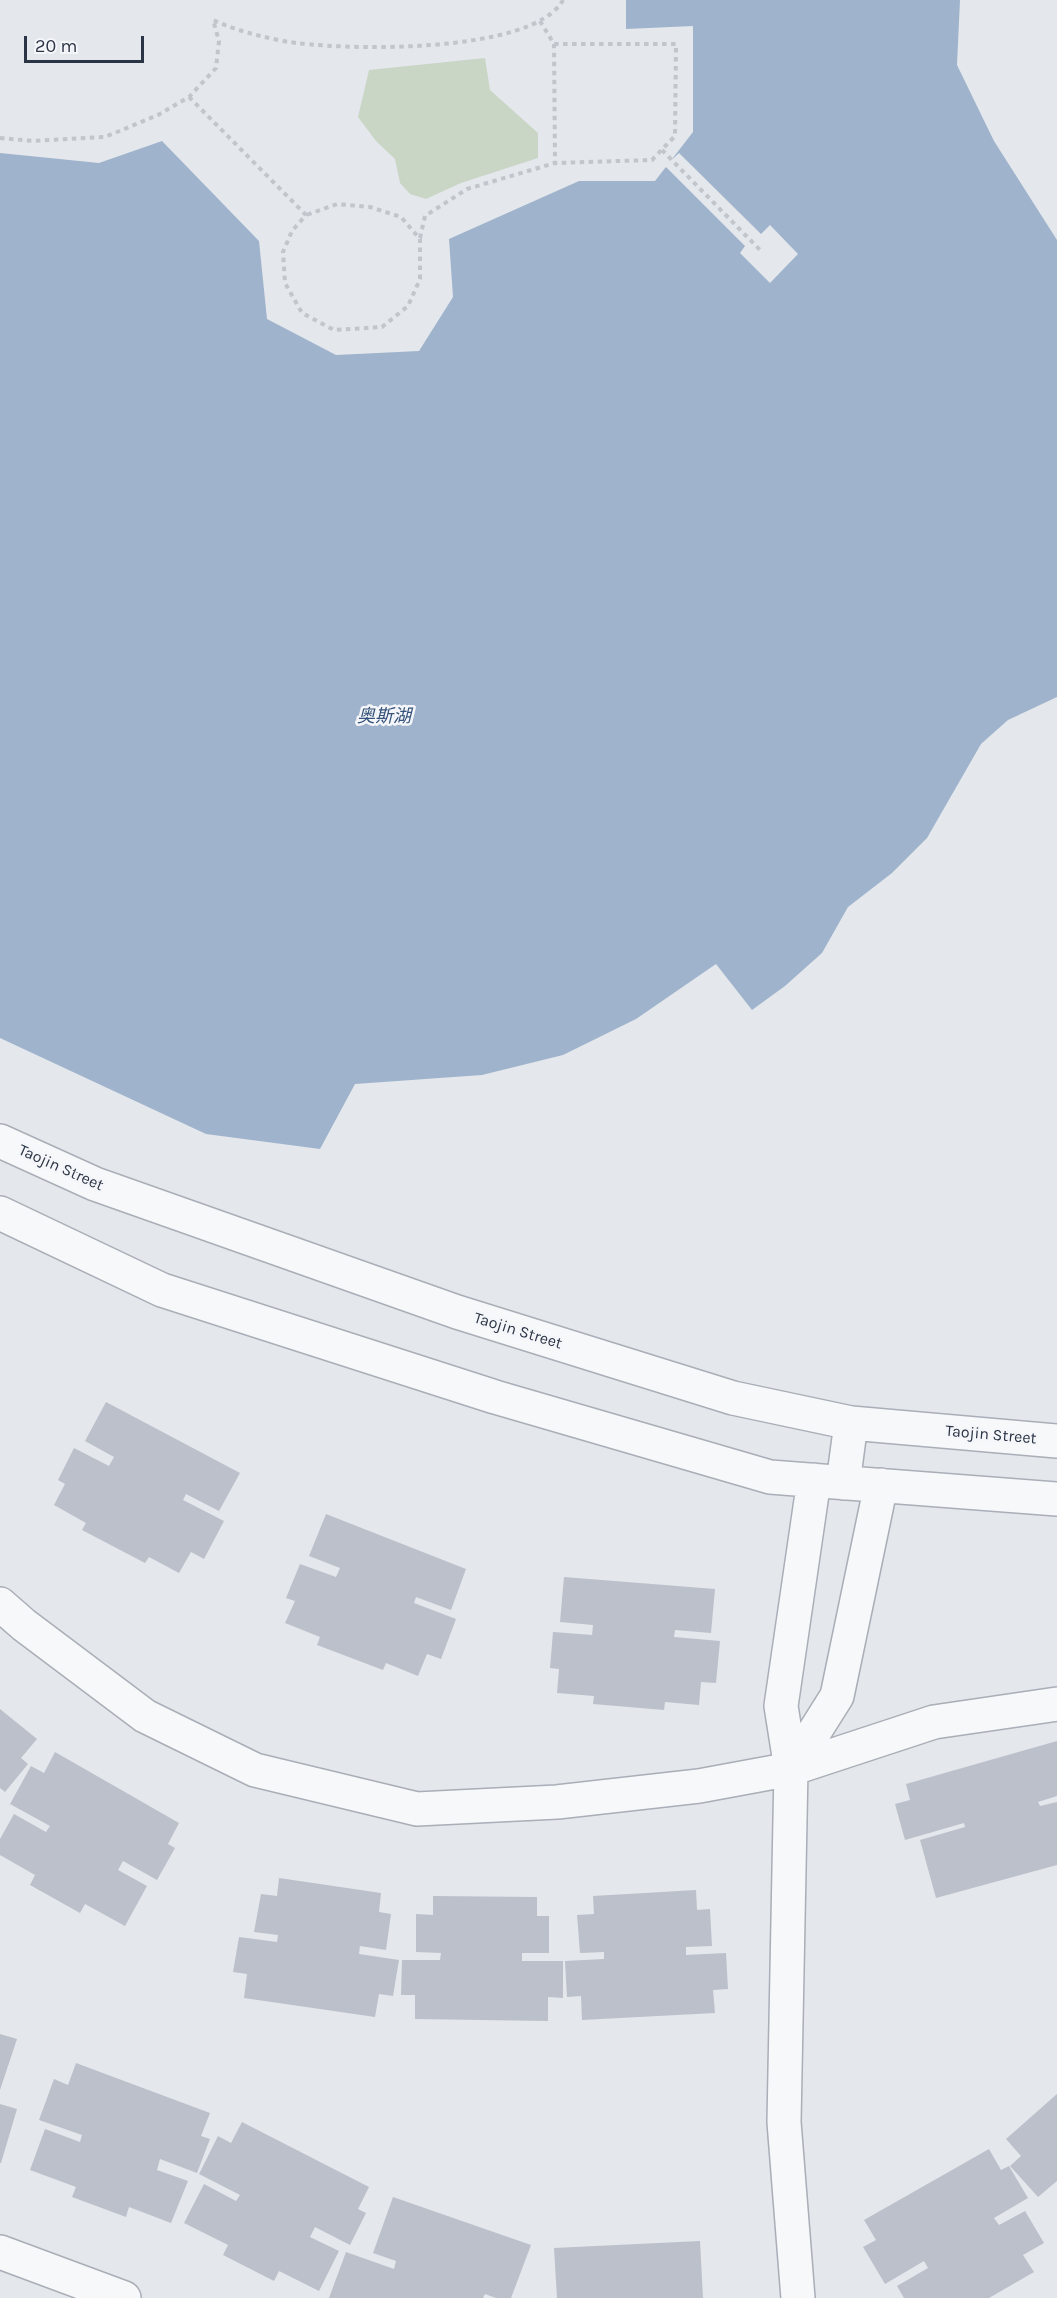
<!DOCTYPE html>
<meta charset="utf-8">
<style>
body{margin:0}
#map{position:relative;width:1057px;height:2298px;overflow:hidden;background:#e4e7ec;font-family:Karla,sans-serif}
canvas{display:block}
.scale{position:absolute;left:24px;top:36px;width:120px;height:27px;box-sizing:border-box;border:3px solid #2b3445;border-top:0;padding-left:8px;font-size:18px;line-height:21px;white-space:nowrap;color:#2b3445;-webkit-text-stroke:4px #f4f6f9;paint-order:stroke}
</style>
<div id="map">
<canvas width="1057" height="2298"></canvas>
<div class="scale">20 m</div>
</div>
<script>
const c = document.querySelector('canvas').getContext('2d');
c.lineJoin = 'round';
function fill(path, color) {
  c.fillStyle = color;
  c.fill(path, 'evenodd');
}
function trace(path, color, width, dash) {
  c.strokeStyle = color;
  c.lineWidth = width;
  c.lineCap = dash ? 'butt' : 'round';
  c.setLineDash(dash || []);
  c.stroke(path);
}
function write(font, color, halo, rows, align = 'center') {
  c.font = font + ' Karla,"Noto Sans SC",sans-serif';
  c.lineWidth = 5;
  c.setLineDash([]);
  c.textBaseline = 'middle';
  c.strokeStyle = halo;
  c.fillStyle = color;
  for (const [text, x, y, turn = 0] of rows) {
    c.save();
    c.translate(x, y);
    c.rotate((+turn || 0) * Math.PI / 180);
    c.textAlign = isNaN(turn) ? turn : align;
    if (halo) c.strokeText(text, 0, 0);
    c.fillText(text, 0, 0);
    c.restore();
  }
}
const green = new Path2D(`
 M485 58 490 90 538 133V158L461 183 426 199 410 194 400 183 395 159 376 141 358 117 369 70Z`);
const water = new Path2D(`
 M626 0H960L957 65 994 141 1057 240V697L1008 720 981 744 927 838 892 873 848 907 822 953 785 986 752 1010 716 964 636 1019 563 1055 482 1075 355 1084 320 1149 206 1134 0 1038V153L99 163 162 141 259 241 267 319 336 355 419 351 453 297 449 239 579 181H655L693 132V26L626 29Z`);
const pier = new Path2D(`
 M679 153 761 234 770 225 798 254 770 283 740 253 745 246 665 166Z`);
const building = new Path2D(`
 M106 1402 240 1473 219 1511 186 1494 183 1500 224 1521 204 1559 191 1552 179 1573 149 1557 145 1563 82 1530 86 1523 54 1505 65 1484 58 1480 74 1448 109 1466 114 1457 85 1441Z
 M326 1514 466 1569 451 1610 416 1597 414 1603 456 1619 441 1659 427 1654 418 1676 386 1663 383 1670 317 1645 320 1637 285 1623 295 1601 286 1598 300 1564 336 1577 340 1568 309 1556Z
 M564 1577 715 1589 711 1633 675 1630 674 1637 720 1641 716 1683 701 1682 699 1705 665 1702 664 1710 593 1704 594 1696 557 1693 559 1669 550 1668 553 1632 592 1635 593 1625 560 1622Z
 M0 1709 37 1739 21 1758 28 1764 5 1792 0 1788Z
 M1057 1741V1796L1038 1802 1040 1806 1057 1802V1865L936 1898 920 1840 965 1827 964 1823 905 1840 895 1804 910 1800 906 1784Z
 M55 1752 179 1823 168 1844 175 1848 157 1880 123 1861 118 1870 147 1886 125 1926 85 1904 80 1913 30 1885 35 1875 0 1855V1839L14 1814 46 1832 50 1826 10 1804 31 1766 44 1773Z
 M279 1878 381 1893 379 1912 391 1914 386 1950 360 1946 359 1954 399 1960 393 1996 379 1994 375 2017 244 1998 247 1974 233 1972 239 1937 277 1942 278 1935 254 1932 261 1894 277 1896Z
 M696 1890 697 1910 710 1909 712 1946 686 1947V1955L726 1953 728 1989 713 1990 715 2013 582 2020 581 1996 567 1997 565 1961 604 1959V1952L580 1953 577 1915 594 1914 593 1896Z
 M433 1896 537 1897V1916H549V1953H522V1961H563V1998L548 1997V2021L415 2019V1995H401L402 1960H440L441 1953 416 1952V1914L433 1915Z
 M0 2034 17 2039 0 2090Z
 M76 2063 210 2113 201 2136 210 2139 197 2173 160 2159 157 2170 188 2181 171 2223 129 2207 126 2217 72 2197 76 2187 30 2170 45 2129 80 2142 82 2135 39 2120 54 2079 68 2085Z
 M1057 2094V2181L1038 2197 1010 2166 1021 2156 1006 2139Z
 M0 2104 17 2109 1 2163H0Z
 M242 2122 369 2187 358 2209 366 2213 350 2245 315 2227 310 2237 339 2251 319 2291 279 2271 274 2281 223 2255 228 2245 184 2223 204 2184 236 2201 240 2195 199 2174 218 2136 231 2143Z
 M989 2149 1001 2170 1009 2166 1028 2198 994 2218 999 2225 1025 2211 1044 2243 1023 2255 1034 2272 989 2298H904L897 2286 928 2268 924 2261 885 2284 863 2247 876 2240 864 2220Z
 M393 2197 531 2245 511 2298H496L485 2294 483 2298H329L346 2252 394 2269 396 2261 373 2253Z
 M700 2241 703 2298H557L554 2248Z`);
const path = new Path2D(`
 M540 21 554 44H676L675 136 652 160 555 163 554 44
 M189 97 306 215 292 231 283 252 285 283 302 313 334 330 382 327 408 306 420 279V239L401 217 370 207 337 204 306 215
 M0 138 33 141 105 137 158 115 189 97 216 68 219 41 213 20C235 30 258 36 283 41 339 51 533 55 563 0
 M662 150 762 252
 M420 238 425 216 467 189 555 163`);
const minor = new Path2D(`
 M0 1141 95 1184 457 1312 733 1398 851 1423 1057 1441
 M0 1213 162 1290 495 1397 770 1477 1057 1499
 M814 1480 781 1706 791 1769 837 1696 881 1485
 M843 1483 851 1423
 M0 1604 24 1625 145 1716 255 1770 417 1809 557 1802 699 1786 791 1769 934 1722 1057 1704
 M791 1769 784 2122 798 2298
 M0 2252 124 2298`);
const streetNames = [
 ["Taojin Street",61,1168,24],
 ["Taojin Street",518,1331,17],
 ["Taojin Street",991,1435,5]
];
const waterNames = [
 ["奥斯湖",384,717]
];
fill(green, '#c9d6c5');
fill(water, '#9fb4cc');
fill(pier, '#e4e7ec');
fill(building, '#bbc0ca');
trace(minor, '#a9aeb7', 36);
trace(path, '#c2c5cb', 4, [4.5, 4.5]);
trace(minor, '#f7f8fa', 33);
write('16px', '#2b3445', '#f4f6f9', streetNames);
write('italic 18px', '#34527a', '#f4f6f9', waterNames);
</script>
